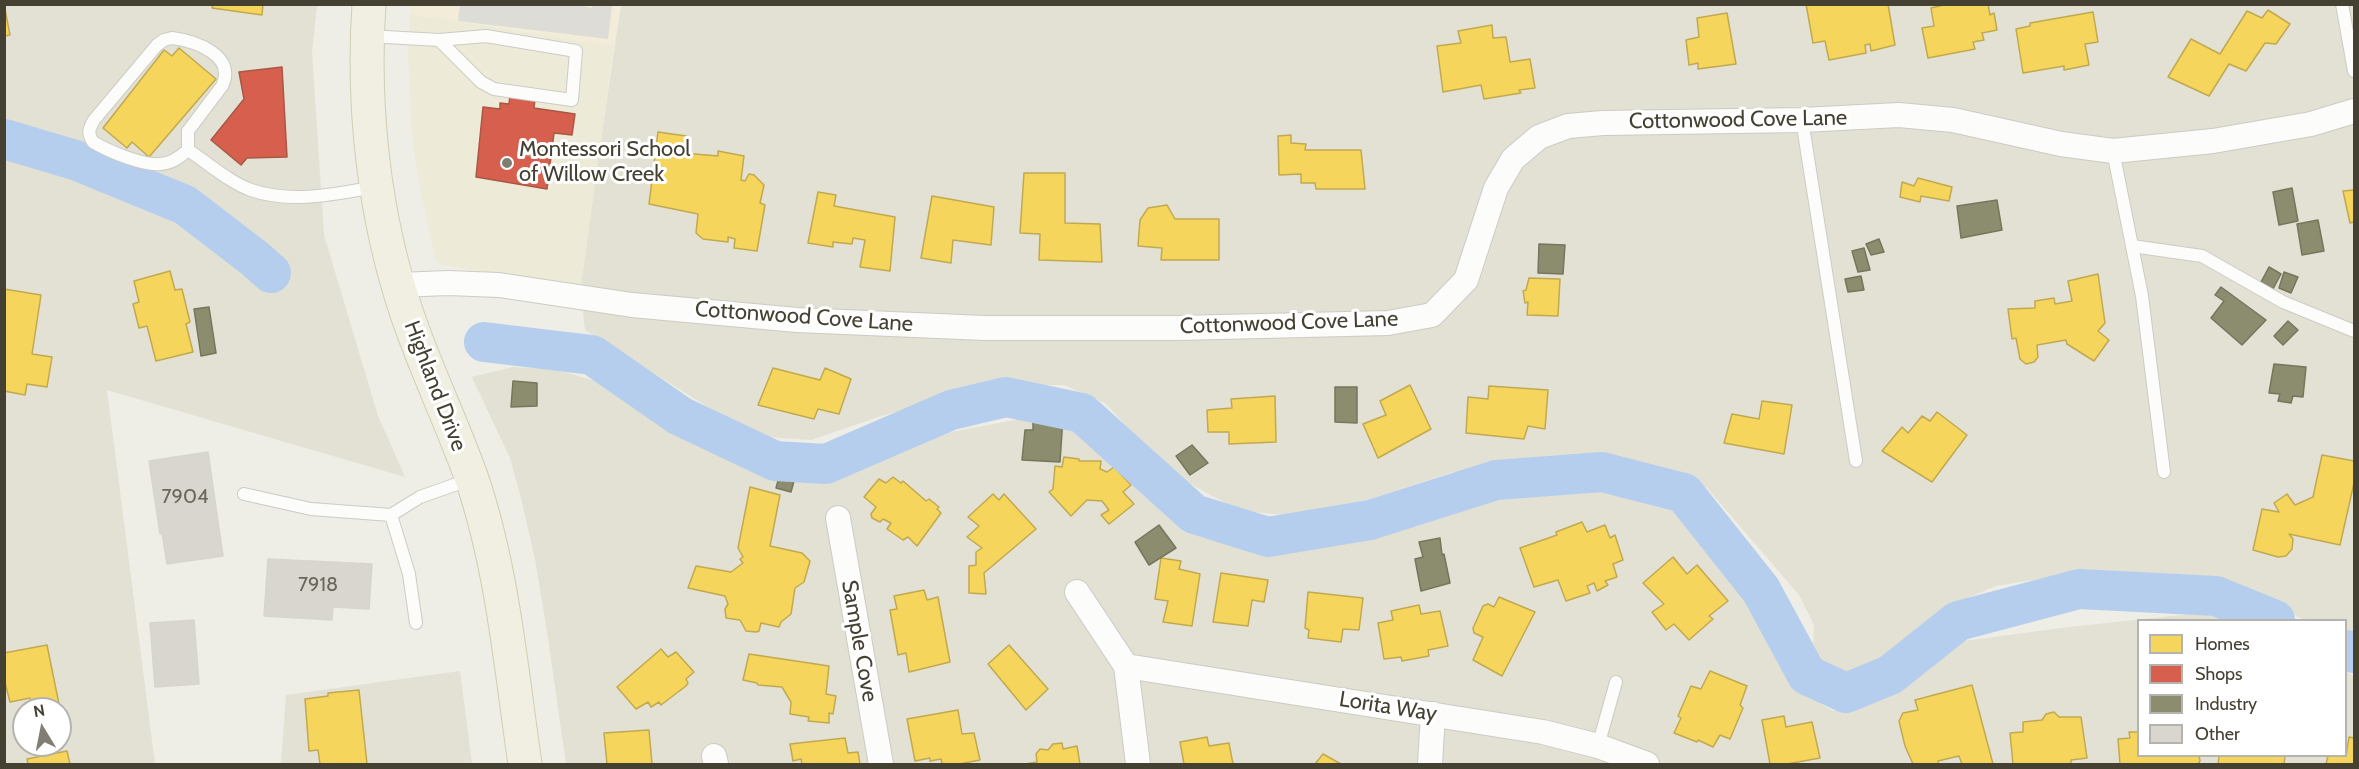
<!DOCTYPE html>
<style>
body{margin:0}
#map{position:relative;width:2359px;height:769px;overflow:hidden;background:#eeede6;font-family:Cabin,sans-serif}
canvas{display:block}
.frame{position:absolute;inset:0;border:6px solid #444133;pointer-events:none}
.legend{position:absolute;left:2137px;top:619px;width:210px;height:138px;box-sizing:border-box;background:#fff;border:2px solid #b4b3ad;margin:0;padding:8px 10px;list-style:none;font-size:18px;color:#444133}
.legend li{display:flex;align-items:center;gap:12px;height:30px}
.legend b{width:30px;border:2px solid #b4b3ad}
.north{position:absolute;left:12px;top:697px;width:60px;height:60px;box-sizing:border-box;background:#fff;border:2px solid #b4b3ad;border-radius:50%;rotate:350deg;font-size:16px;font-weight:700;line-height:24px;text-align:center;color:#444133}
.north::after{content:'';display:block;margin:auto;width:21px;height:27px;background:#807d72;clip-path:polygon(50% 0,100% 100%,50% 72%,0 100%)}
</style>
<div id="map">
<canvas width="2359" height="769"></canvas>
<div class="frame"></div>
<ul class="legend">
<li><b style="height:16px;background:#f6d55c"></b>Homes</li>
<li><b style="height:16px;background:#d6604d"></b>Shops</li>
<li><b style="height:16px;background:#8c8c6e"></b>Industry</li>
<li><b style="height:16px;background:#d8d6cf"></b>Other</li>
</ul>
<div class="north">N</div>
</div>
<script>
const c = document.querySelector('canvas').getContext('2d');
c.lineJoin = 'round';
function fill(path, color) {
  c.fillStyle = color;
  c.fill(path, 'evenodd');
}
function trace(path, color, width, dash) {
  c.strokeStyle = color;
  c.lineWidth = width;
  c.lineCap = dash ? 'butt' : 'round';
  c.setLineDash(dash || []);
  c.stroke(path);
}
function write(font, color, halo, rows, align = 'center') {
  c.font = font + ' Cabin,sans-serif';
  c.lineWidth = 6;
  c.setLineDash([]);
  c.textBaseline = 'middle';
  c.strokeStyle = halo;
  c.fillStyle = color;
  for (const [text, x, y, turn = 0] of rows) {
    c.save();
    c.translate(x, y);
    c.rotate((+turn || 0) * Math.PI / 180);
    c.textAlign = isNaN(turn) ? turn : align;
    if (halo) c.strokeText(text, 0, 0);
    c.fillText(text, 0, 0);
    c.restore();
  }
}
const residential = new Path2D(`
 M4 5H317L312 52 324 235 378 416 405 477 107 390 155 764H5ZM24 709H60V745H24Z
 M621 5H2354V643L2346 639V620H2305L2239 590 2184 579 2083 572 1996 586 1943 608 1911 635 1879 667 1857 677 1830 673 1813 654 1814 625 1799 595 1707 488 1672 471 1603 454 1545 456 1453 472 1367 500 1287 515 1241 511 1203 491 1166 469 1105 403 1064 385H996L881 416 811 440 754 436 585 330 580 281Z
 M513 367 554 369 613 386 677 431 723 458 778 470 823 476 844 470 920 438 1051 413 1080 420 1183 531 1207 539 1306 542 1377 530 1505 496 1547 488H1598L1668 506 1705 533 1735 579 1766 638 1789 667 1806 695 1833 711 1885 698 1919 677 1964 641 2069 627 2201 613 2236 620H2138V756H2346V671L2354 677V764H566L548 638 535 559 522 502 510 458 472 377Z
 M460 671 472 764H281L286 695Z`);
const commercial = new Path2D(`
 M411 4 621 5 614 46 410 14Z`);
const education = new Path2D(`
 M410 14 614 46 581 287 443 265 436 262 420 189 412 136 408 54Z`);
const parking = new Path2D(`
 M573 4 592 8 593 5H612L608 39 458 21 460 5Z`);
const homes = new Path2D(`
 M4 4 10 35 4 36Z
 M213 4H263L262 15 212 8Z
 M1806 4H1888L1895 45 1871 51 1870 44 1865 45 1866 53 1829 60 1825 41 1813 43Z
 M1988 4 1990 15 1994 13 1997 30 1982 33 1984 40 1973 42 1975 49 1928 58 1922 28 1934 26 1931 8 1948 4Z
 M2268 10 2290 24 2276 44 2265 43 2246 71 2229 64 2209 96 2168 77 2191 39 2220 54 2247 11 2262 18Z
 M2093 12 2098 42 2085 44 2089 65 2064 70V66L2023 73 2016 29 2030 26V23Z
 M1727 13 1736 64 1698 69V63L1689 65 1686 40 1699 37 1697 18Z
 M1492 25 1493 38 1506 37 1510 62 1530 59 1535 88 1519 90 1521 93 1484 99 1481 85 1443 92 1437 46 1461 43 1458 31Z
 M179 48 216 79 149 157 132 142 127 148 103 128 164 50 172 56Z
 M658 132 686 136 683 153 718 156V151L744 156 741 180 745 181 749 174 754 175 764 185 760 203 765 205 757 251 734 248 735 239 728 237V242L703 239 696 233 698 214 649 204Z
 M1291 135V143L1306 144 1305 150H1361L1365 189H1316L1315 183H1301V174L1279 175 1278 136Z
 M1024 173H1065V223L1100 224 1102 262 1039 260 1040 234 1020 233Z
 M1918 178 1952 187 1949 201 1921 196 1920 202 1900 197 1902 182 1914 186Z
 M2354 190V222L2350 223 2343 191Z
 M818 192 836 195 834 206 895 217 890 271 860 267 865 240 853 238 852 244 833 242V247L808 243Z
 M932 196 994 207 991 245 953 240 951 263 921 258Z
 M1167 205 1175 219H1219V260H1161L1162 248 1138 246 1140 220 1148 208Z
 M170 271 175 290 182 289 190 322 186 324 193 352 156 361 147 326 139 328 133 304 139 302 134 281Z
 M2098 274 2105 323 2098 331 2109 340 2094 361 2067 344 2066 340 2037 345 2038 357 2034 362 2026 364 2020 359 2016 338 2012 339 2008 309 2035 308V301L2054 298 2055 304 2072 301 2068 281Z
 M1529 278 1560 279 1558 316 1527 315 1528 302 1525 303 1523 291 1526 290Z
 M4 289 41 295 32 354 52 357 47 387 27 384 25 395 4 391Z
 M773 368 820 380 825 368 851 379 839 414 818 409 814 419 758 405Z
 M1410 385 1431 429 1378 458 1363 424 1386 415 1380 401Z
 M1489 386 1548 390 1545 429 1528 426 1524 439 1466 433 1468 397 1488 399Z
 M1275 396 1276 442 1229 444V432H1208L1207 410 1232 408 1231 399Z
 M1762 401 1792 405 1784 454 1724 443 1732 414 1759 419Z
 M1937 412 1967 435 1932 482 1882 451 1902 427 1908 433 1922 416 1930 421Z
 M2322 455 2354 461V483L2340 545 2289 534 2293 539 2292 549 2286 556 2278 557 2253 550 2262 509 2279 512 2274 503 2287 494 2295 505 2313 497Z
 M1064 457 1079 459V461H1101L1100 469 1107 472 1114 467 1131 485 1123 492 1134 504 1109 524 1101 515 1109 510 1102 501 1087 500 1071 516 1049 492 1053 489 1055 466 1062 467Z
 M893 477 901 483 903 481 926 501 929 499 939 507 937 509 941 513 917 546 908 537 903 540 887 529 891 523 883 519 880 522 872 518 871 514 876 507 864 497 879 479 886 483Z
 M750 487 780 495 770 546 802 553 810 561 804 582 795 588 791 614 781 622 779 627 761 623 759 631 756 632 746 631 740 620 726 618 725 609 728 604 725 596 688 588 696 566 731 572 743 563 740 559 743 557 738 548Z
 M993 494 999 500 1004 494 1036 529 984 573 986 594 969 593V566L976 565V552L982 548 967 537 979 526 968 517Z
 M1582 522 1587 532 1605 525 1610 538 1615 535 1623 560 1613 564 1617 577 1605 581 1608 585 1597 591 1594 583 1587 586 1590 593 1566 601 1558 580 1534 587 1520 548 1557 535 1556 532Z
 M1673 557 1687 574 1697 565 1728 601 1709 616 1713 619 1689 640 1674 624 1666 630 1652 612 1664 604 1643 583Z
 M1161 558 1181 561 1179 569 1200 574 1192 626 1163 622 1168 601 1155 599Z
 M1221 573 1268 580 1264 602 1252 600 1248 626 1213 622Z
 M924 590 927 600 938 597 950 662 909 672 906 653 898 655 890 610 897 609 894 596Z
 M1308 592 1363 598 1359 630 1343 629 1341 642 1308 638 1309 630 1305 628Z
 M1499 597 1535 612 1502 676 1473 660 1483 637 1474 633 1473 628 1483 606 1488 604 1494 607Z
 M1419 605 1421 614 1440 611 1448 646 1428 650 1429 656 1402 661 1401 657 1384 659 1378 623 1393 620 1391 611Z
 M47 645 60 709H33L30 698 10 702 4 679V653Z
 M1009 645 1048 689 1026 710 988 664Z
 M661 649 668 657 676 652 694 672 686 679 688 683 686 686 661 705 659 702 651 707 648 702 636 709 617 687Z
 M749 654 829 666 826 694 836 696 833 714 829 713V723L808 721 809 717 790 714 791 702 782 687 758 685 757 683 743 680Z
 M1710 671 1747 686 1740 705 1743 708 1730 739 1720 735 1713 747 1698 740 1697 742 1674 733 1681 718 1678 716 1691 686 1701 689Z
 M1972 685 1993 764H1962L1959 756 1938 761V764H1913L1905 746 1899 721 1903 713 1918 710 1915 700Z
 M359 690 367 764H320L318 750 309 751 305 699 328 696V693Z
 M958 710 962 734 974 733 980 760 959 764H942L941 759 930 761V758L915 761 907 719Z
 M2054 712 2059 717H2081L2087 758 2071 760V764H2013L2010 733 2023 732V722L2042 720 2046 714Z
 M1784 716 1786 727 1812 722 1820 758 1787 764H1770L1762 720Z
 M649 730 652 764H607L604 733Z
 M2129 732H2138V756H2199L2200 761 2198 764H2120L2118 739 2130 738Z
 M1207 737 1209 746 1229 743 1233 764H1184L1180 742Z
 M2349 737 2354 738V764H2326L2328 756H2346Z
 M845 738 848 753 858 752 860 764H802L801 759 793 761 790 744Z
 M1062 743 1063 749 1077 746 1080 764H1025L1037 762 1036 754 1040 749 1048 750 1053 744Z
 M67 751 70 764H28L27 759Z
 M1323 754 1341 764H1315Z
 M2219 756H2285L2284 764H2218Z`);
const shops = new Path2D(`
 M282 67 287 157 247 158 241 165 211 140 244 99 239 72Z
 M510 95 535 99 534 108 575 114 572 135 554 133 547 189 476 177 483 107 500 109V103L509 104Z`);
const industry = new Path2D(`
 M2292 188 2298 221 2279 225 2273 192Z
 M1997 200 2002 230 1961 238 1957 206Z
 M2318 220 2324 251 2302 255 2297 224Z
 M1879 239 1884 252 1871 255 1866 244Z
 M1539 244 1565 245 1563 274 1538 273Z
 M1864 248 1870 270 1858 272 1852 251Z
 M2269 267 2281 274 2273 289 2261 282Z
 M2284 272 2298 277 2291 293 2279 288Z
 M1861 276 1864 290 1848 292 1845 279Z
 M2221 287 2266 320 2242 345 2211 318 2224 301 2215 295Z
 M209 307 216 353 201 356 194 309Z
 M2288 321 2298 330 2283 345 2274 336Z
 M2274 364 2306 367 2303 397 2293 396 2291 403 2278 401 2280 394 2269 393Z
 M513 381 537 383V406L511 407Z
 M1335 387H1357V423L1335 422Z
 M1033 416 1063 417 1060 462 1022 460 1025 430H1033Z
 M1192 445 1208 463 1190 475 1176 456Z
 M779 477 794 481 791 492 776 488Z
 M1159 525 1176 548 1149 565 1135 542Z
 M1440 538 1442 555 1444 554 1450 583 1421 591 1415 559 1423 557 1419 542Z`);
const river = new Path2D(`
 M4 139 75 160 185 205 254 258 271 273
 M484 342 592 355 680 416 775 461 826 464 951 410 1006 397 1082 413 1194 514 1268 537 1370 520 1496 480 1602 472 1684 493 1761 590 1807 675 1846 693 1890 675 1958 621 2079 589 2216 596 2275 620
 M2346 650 2354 653`);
const building = new Path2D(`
 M208 452 223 556 167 564 162 533 160 534 149 461Z
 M268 559 372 564 369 609 333 607 332 620 264 616Z
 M194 620 199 684 155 687 150 623Z`);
const lane = new Path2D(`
 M2342 4 2354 71
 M368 36 439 40 481 82 494 89 572 100 576 51 486 36 439 40
 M172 38C196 41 237 56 222 86L188 131V150C180 157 171 164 160 164 143 166 108 151 93 142 87 133 89 129 94 120L157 45 164 40Z
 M1802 120 1856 461
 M188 150C208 163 229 182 251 190 292 204 335 194 376 187
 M2113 151 2142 296 2164 472
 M2132 246 2202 256 2283 302 2354 331
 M244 494 311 509 391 515
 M416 623 409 574 391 515 420 497 471 479
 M1598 746 1616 682`);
const street = new Path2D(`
 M399 285 448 283 499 285 632 305 797 320 985 328H1178L1388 323 1432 315 1466 280 1496 188 1513 159 1539 137 1568 126 1603 123 1802 120 1899 115 1953 120 2061 144 2113 151 2213 141 2311 124 2354 111
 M838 518 881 764
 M1077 592 1126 666 1138 764
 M1126 666 1543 732 1598 746 1647 764
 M714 756 716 764
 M1430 764 1433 714`);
const primary = new Path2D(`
 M369 4C362 108 374 216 407 314 426 370 452 423 472 479 503 571 511 669 525 764`);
const markers = [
 [507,163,6,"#807d72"]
];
const numberNames = [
 ["7904",185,497],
 ["7918",318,585]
];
const streetNames = [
 ["Cottonwood Cove Lane",1738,120,-1],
 ["Cottonwood Cove Lane",804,317,4],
 ["Cottonwood Cove Lane",1289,323,-2],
 ["Highland Drive",435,386,69],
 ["Sample Cove",859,641,80],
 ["Lorita Way",1388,707,9]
];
const poiNames = [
 ["Montessori School",519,150],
 ["of Willow Creek",519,175]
];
fill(residential, '#e3e1d3');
fill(commercial, '#f2ecd8');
fill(education, '#edebd8');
fill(parking, '#dddcd6');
fill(homes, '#f6d55c');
trace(homes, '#c1a950', 1.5);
fill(shops, '#d6604d');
trace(shops, '#aa5745', 1.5);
fill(industry, '#8c8c6e');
trace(industry, '#76765c', 1.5);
trace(river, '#b5ceee', 40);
fill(building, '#d8d6cf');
trace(building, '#d7d5cc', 1.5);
trace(lane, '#cccbc4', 14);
trace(street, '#cccbc4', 26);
trace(primary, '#d1ceb3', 35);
trace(lane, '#fcfcfb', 12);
trace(street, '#fcfcfb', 24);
trace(primary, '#f1efe2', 33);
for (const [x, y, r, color] of markers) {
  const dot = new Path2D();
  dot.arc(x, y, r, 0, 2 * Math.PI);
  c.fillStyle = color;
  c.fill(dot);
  trace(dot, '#fff', 2);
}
write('20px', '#6a675b', null, numberNames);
write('22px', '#444133', '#fff', streetNames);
write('22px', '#444133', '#fff', poiNames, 'left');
</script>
